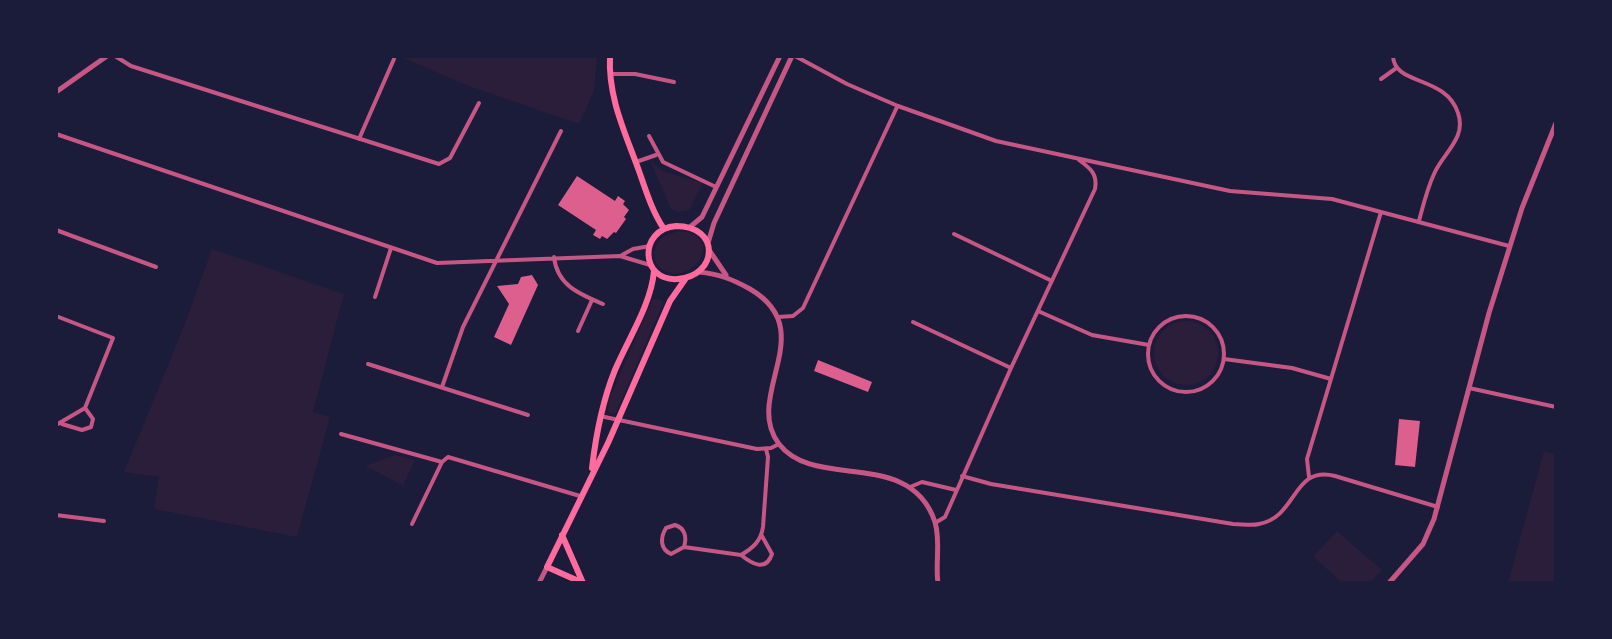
<!DOCTYPE html>
<style>
body{margin:0}
#map{position:relative;width:1612px;height:639px;overflow:hidden;background:#1b1b3a;font-family:Manrope,sans-serif}
canvas{display:block}
.frame{position:absolute;inset:0;border:58px solid #1b1b3a;pointer-events:none}
</style>
<div id="map">
<canvas width="1612" height="639"></canvas>
<div class="frame"></div>
</div>
<script>
const c = document.querySelector('canvas').getContext('2d');
c.lineJoin = 'round';
function fill(path, color) {
  c.fillStyle = color;
  c.fill(path, 'evenodd');
}
function trace(path, color, width, dash) {
  c.strokeStyle = color;
  c.lineWidth = width;
  c.lineCap = dash ? 'butt' : 'round';
  c.setLineDash(dash || []);
  c.stroke(path);
}
const green = new Path2D(`
 M399 56H597L594 91 579 124 466 85Z
 M650 160 662 171 703 183 689 210 679 212 671 209Z
 M682 231C734 240 678 299 655 261 652 242 664 233 682 231Z
 M212 249 344 294 313 412 330 417 297 537 154 509 159 477 124 472 184 326Z
 M653 298 664 301 616 413H611L608 411 609 400Z
 M1154 353a32 32 0 1 1 64 0a32 32 0 1 1-64 0Z
 M1544 451 1556 455V583H1508Z
 M395 455 415 460 405 481 404 486 365 466Z
 M1337 531 1382 570 1370 583H1342L1313 556Z`);
const building = new Path2D(`
 M577 176 615 201 618 196 625 201 623 204 629 210 624 217 626 219 616 233 614 232 607 239 602 236 600 239 593 235 596 230 558 205Z
 M532 275 538 285 511 345 494 337 509 304 497 286 518 284 521 277Z
 M818 360 872 382 868 392 814 371Z
 M1399 419 1420 421 1415 467 1395 465Z`);
const minor = new Path2D(`
 M115 56 131 66 439 164 450 158 479 103
 M795 56 847 84 898 106 996 141 1230 191 1332 199 1509 246
 M1393 56C1394 86 1446 75 1458 113 1467 138 1443 153 1434 174 1427 189 1423 206 1419 221
 M611 74H635L674 82
 M1381 79 1395 69
 M56 134 437 263 620 256 650 265
 M649 136 663 162 716 187
 M359 139 394 59
 M636 162 656 155
 M56 230 156 267
 M954 234 1052 281
 M622 255 633 249 650 246
 M554 257C557 285 579 294 603 304
 M375 297 391 248
 M1038 311 1092 335 1149 345
 M56 316 113 338 85 408 56 425
 M1148 354a38 38 0 1 1 76 0a38 38 0 1 1-76 0Z
 M778 317 793 316 803 308 897 107
 M913 322 1011 368
 M578 331 592 300
 M1224 359 1292 368 1331 379
 M368 364 528 415
 M442 387 463 327 561 131
 M1469 388 1556 407
 M600 416 757 449 771 448 779 444
 M62 424 82 430 91 427 93 419 85 408
 M341 434 442 462
 M962 476 991 484 1233 524C1242 524 1251 526 1259 524 1298 517 1292 465 1335 476L1438 507
 M1309 477 1307 459 1381 212
 M910 487 922 482 956 490
 M56 515 104 521
 M935 523 945 517 1011 368 1095 189C1098 174 1090 168 1079 160
 M412 524 442 462 448 457 580 496
 M684 547C687 537 685 528 675 525L666 528C660 538 660 549 671 554L684 547 741 555C753 548 761 541 763 527L768 457 766 449
 M741 555C752 564 766 572 772 554L762 536`);
const tertiary = new Path2D(`
 M56 92 107 56
 M690 227 702 217 780 56
 M708 243 714 223 792 56
 M709 250 726 275
 M699 272C719 274 732 279 750 289 822 331 742 396 779 444 815 491 910 447 935 522 941 542 935 563 938 583
 M539 583 547 567
 M1389 583 1423 544 1434 519 1489 313 1522 208 1556 123`);
const secondary = new Path2D(`
 M610 56C608 98 625 132 639 171 646 191 652 211 664 229
 M676 226C721 226 718 276 678 279 640 282 638 229 676 226Z
 M592 468C596 434 602 402 615 370 628 339 651 305 654 271
 M562 535 583 583
 M583 583 547 567 608 443 670 301 686 278`);
fill(green, '#2a1e3b');
fill(building, '#dd5f8e');
trace(minor, '#c65784', 4);
trace(tertiary, '#c65784', 5);
trace(secondary, '#ff6b9d', 6);
</script>
